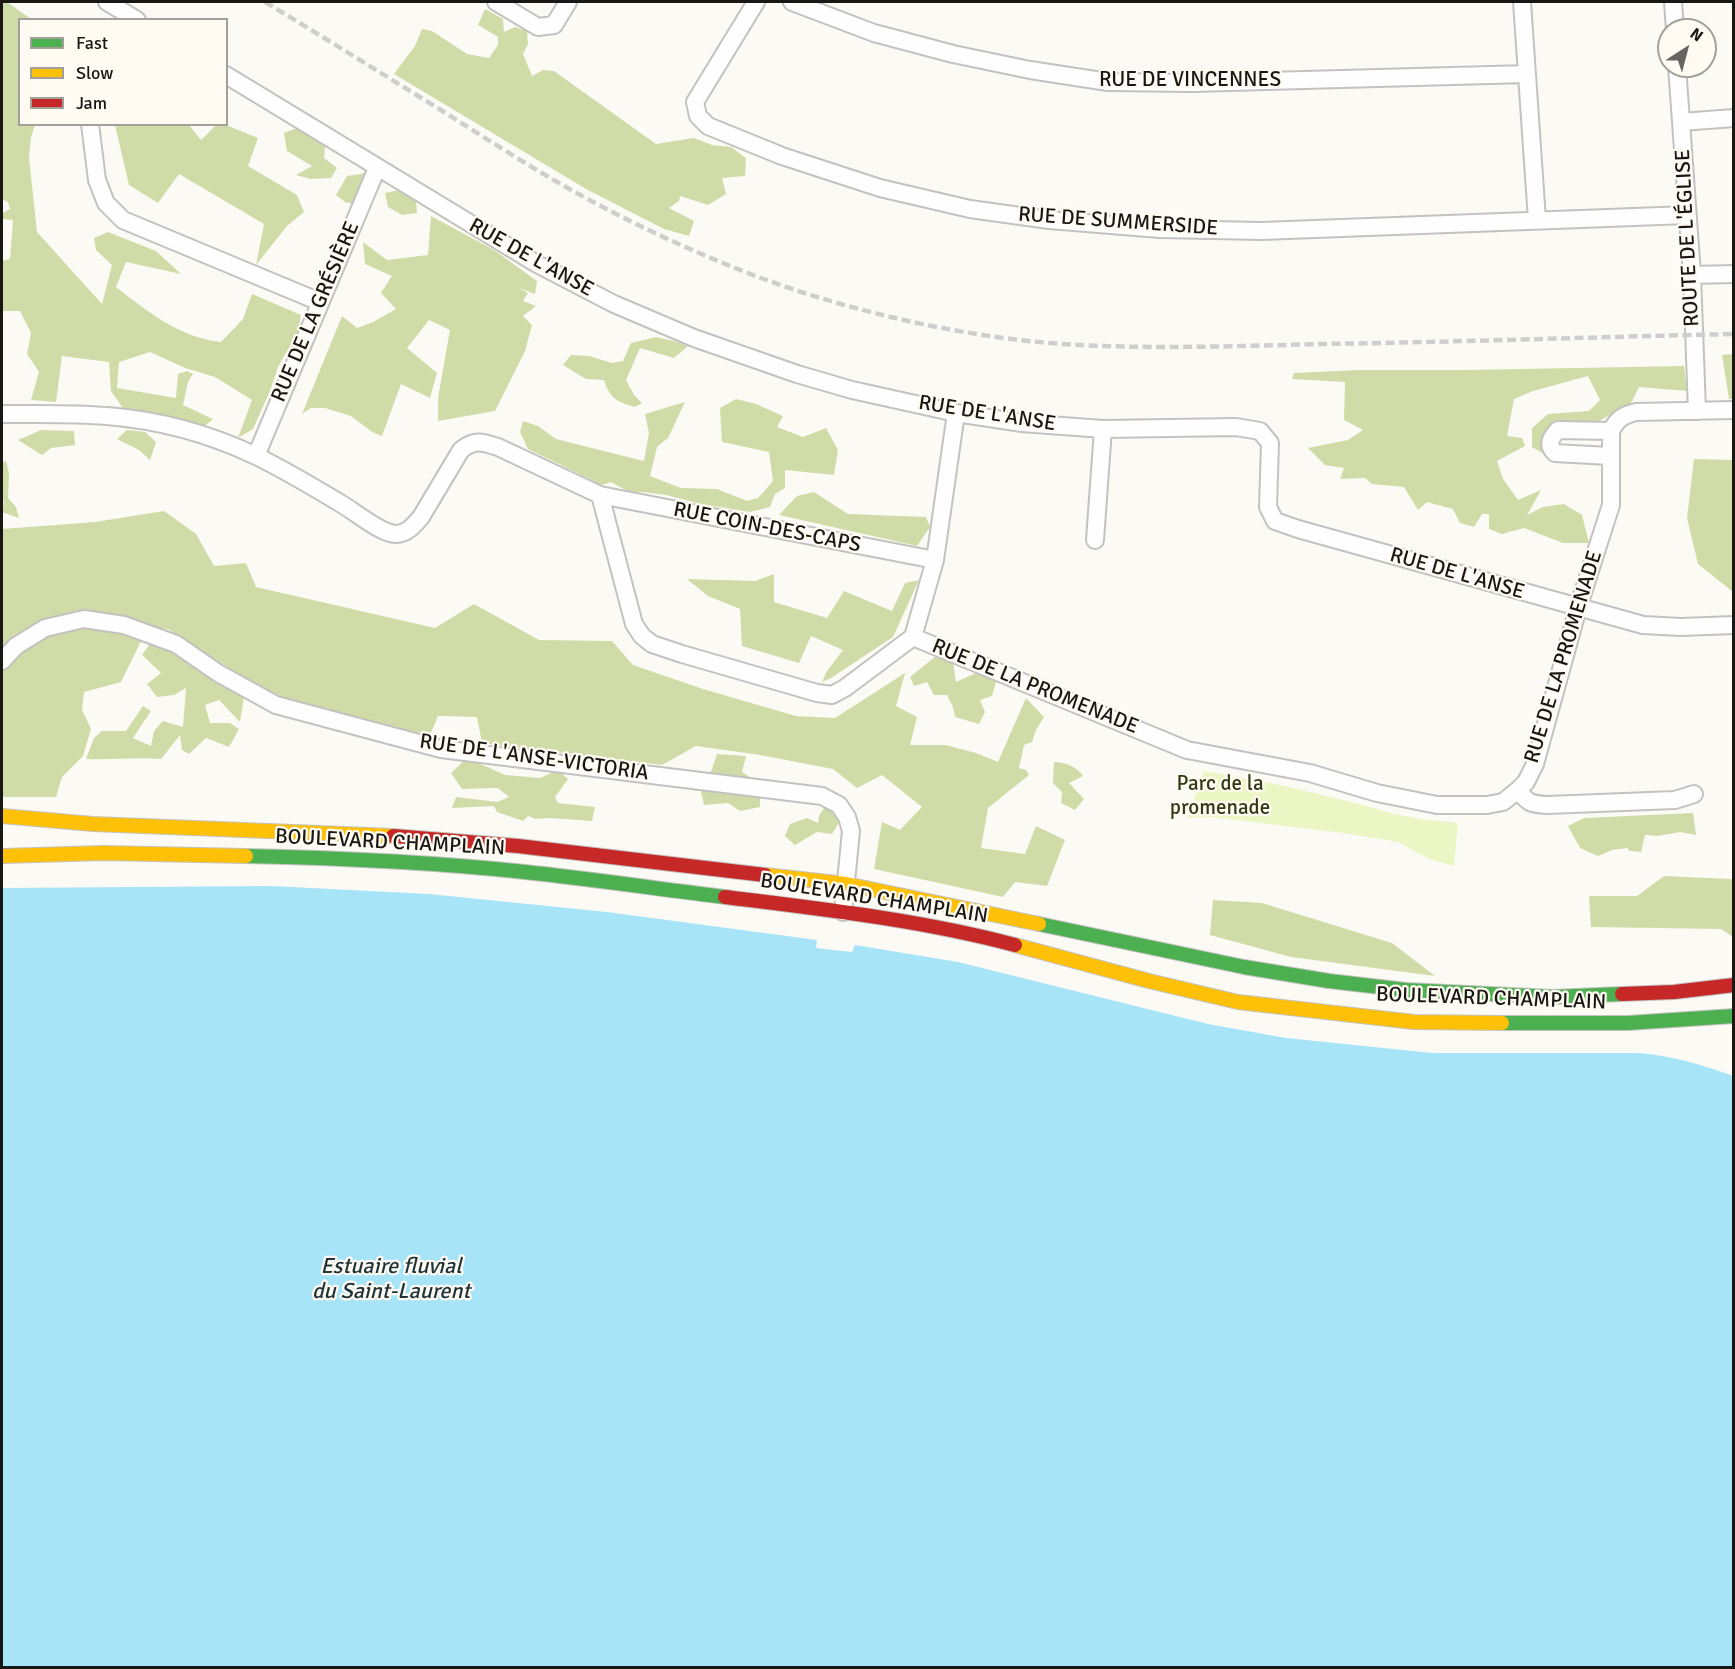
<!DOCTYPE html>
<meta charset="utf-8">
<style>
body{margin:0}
#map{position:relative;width:1735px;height:1669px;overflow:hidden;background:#fcfaf5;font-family:Signika,sans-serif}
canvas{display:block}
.frame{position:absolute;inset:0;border:3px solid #181714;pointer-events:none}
.legend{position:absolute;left:18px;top:18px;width:210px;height:108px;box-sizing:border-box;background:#fffbf2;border:2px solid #a3a099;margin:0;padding:8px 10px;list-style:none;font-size:18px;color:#181714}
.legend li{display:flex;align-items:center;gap:12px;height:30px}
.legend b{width:30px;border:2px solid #a3a099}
.north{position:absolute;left:1657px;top:18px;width:60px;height:60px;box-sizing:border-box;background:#fffbf2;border:2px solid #a3a099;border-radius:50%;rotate:36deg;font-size:16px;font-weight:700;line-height:24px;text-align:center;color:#181714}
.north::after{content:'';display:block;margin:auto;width:21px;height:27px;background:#686663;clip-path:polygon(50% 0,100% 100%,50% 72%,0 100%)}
</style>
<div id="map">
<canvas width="1735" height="1669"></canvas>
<div class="frame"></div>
<ul class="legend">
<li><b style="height:8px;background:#4caf50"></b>Fast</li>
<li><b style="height:8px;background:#ffc107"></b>Slow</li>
<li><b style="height:8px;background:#c62828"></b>Jam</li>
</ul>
<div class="north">N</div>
</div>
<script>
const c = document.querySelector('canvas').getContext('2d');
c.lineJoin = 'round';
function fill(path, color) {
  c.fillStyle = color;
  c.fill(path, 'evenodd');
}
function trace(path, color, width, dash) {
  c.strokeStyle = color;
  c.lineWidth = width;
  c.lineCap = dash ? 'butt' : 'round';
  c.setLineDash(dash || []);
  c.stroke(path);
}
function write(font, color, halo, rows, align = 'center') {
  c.font = font + ' Signika,sans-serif';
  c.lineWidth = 4.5;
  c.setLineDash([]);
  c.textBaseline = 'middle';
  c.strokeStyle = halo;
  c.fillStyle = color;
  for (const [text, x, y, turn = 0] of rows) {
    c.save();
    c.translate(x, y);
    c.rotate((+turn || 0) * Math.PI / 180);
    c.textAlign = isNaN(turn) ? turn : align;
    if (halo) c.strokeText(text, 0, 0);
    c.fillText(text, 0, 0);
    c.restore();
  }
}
const green = new Path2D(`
 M1204 771 1285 786 1360 804 1394 814 1421 819 1458 823 1454 866 1429 859 1398 842 1344 833 1210 817 1187 818Z`);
const forest = new Path2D(`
 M2 2H7L31 19 20 20V124L35 125 31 137 29 158 37 232 102 304 112 265 96 250 94 238 108 232 156 251 181 274 126 262 116 287C148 312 181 338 221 342L243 319 252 294 301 315 298 332 278 367 270 391 253 429 238 438 252 400 215 377 185 368 150 352 119 362 117 388 176 398 178 374 187 371 193 374 188 382 183 405 213 419 198 432 164 415 125 411 111 391 109 362 62 356 56 402 31 400 39 372 27 354 31 333 20 311H2V261L10 259 13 220 2 219V213L10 209 8 202 2 199V156L3 155 2 144Z
 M485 9 503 19 504 32 515 27 527 31 528 44 523 54 532 76 543 70 554 71 656 144 694 138 712 145 731 147 746 158 745 176 722 178 726 194 708 205 680 196 679 201 669 208 694 221 689 236 664 229 586 189 394 74 415 46 422 29 432 31 467 54 489 58 498 45V37L478 25Z
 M115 125H189L201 140 216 125H226L258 138 248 166 297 195 304 212 287 226 256 265 264 224 179 174 158 203 129 185Z
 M297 128 325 146 324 158 337 168 331 178 311 179 296 175 312 166 287 151 284 133Z
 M367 173 368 207 345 202 336 195 347 176Z
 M399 190 416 201 417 213 402 215 388 207 385 193Z
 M431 216 494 250 537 281 535 294 519 288 528 293 523 301 536 306 523 316 532 325 525 351 495 411 438 421V398L450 330 429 320 407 348 437 373 430 398 401 384 382 436 372 432 351 416 325 408H311L302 414 342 316 357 328 373 322 396 309 381 293 392 276 365 264 363 242 387 260 428 255Z
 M656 337 674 341 688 346 674 358 640 348 626 380 634 395 642 403 635 407C617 402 610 399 604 380L586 379 563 365 571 355 589 356 612 363 623 361 631 343Z
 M1733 354V399H1729L1722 355Z
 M1684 366 1687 391 1639 387 1631 403 1592 425 1545 440 1544 454 1532 447V428L1548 414 1589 411 1600 400 1588 376 1533 391 1514 399 1507 436 1522 438 1525 446 1497 461 1503 479 1518 500 1541 490 1527 515 1543 507 1564 504 1582 515 1589 543H1563L1524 528 1502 534 1489 529V514H1482L1474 527 1460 523 1453 509 1427 502 1418 510 1404 487 1372 484 1365 478 1340 479 1344 468 1325 465 1308 448 1348 440 1363 430 1344 420 1345 382 1292 379 1294 373 1359 370H1465Z
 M736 399 756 404 783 416 777 427 803 437 826 428 838 450 834 475 785 470V488L775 494 770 507 750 512 701 504 666 495 642 492 631 493 611 482 602 485 528 449 520 432 523 421 538 426 556 439 644 461 649 433 645 414 685 402 668 438 657 447 650 476 681 488 717 489 747 501 758 498 773 481 769 452 722 442 720 408Z
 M41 430 74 431 75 445 51 448 42 455 18 440Z
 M127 430 145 432 156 442 150 460 139 450 117 439Z
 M1694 459 1733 460V592L1698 564 1687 518Z
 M6 461 9 473 8 498 16 507 19 518 2 512 4 501 2 499V462Z
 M814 492 848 514 926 517 930 527 917 546 779 515 797 496Z
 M164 511 196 534 214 566 246 563 256 587 435 628 474 604 539 640 612 641 633 665 703 689 796 716 835 718 905 673 896 706 917 717 910 745H946L976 753 998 762 1026 698 1044 717 1036 730 1032 742 1024 745 1019 768 1026 770 1029 775 988 808 981 848 1025 854 1036 826 1065 840 1047 886 1015 882 1003 897 874 869 882 822 900 830 922 807 882 775 857 788 833 769 760 755 696 746 662 765 482 743 477 717 438 716 430 735 373 723 283 697 251 682 170 630 78 610 28 628 2 650V529L95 522Z
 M774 574V602L827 618 844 591 892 611 905 583 919 580 893 637 831 678 822 682 827 671 843 650 811 636 799 663 742 646 740 609 708 596 687 579 755 581Z
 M83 625 121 629 142 639 121 682 84 692 82 710 91 729 83 756 62 777 56 797H2V668L49 632Z
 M152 641 177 652 244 697 240 722 219 700 205 705 210 723H230L239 729 229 747 206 738 189 754 182 750 180 735 161 759C136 757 111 760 86 759L94 738 102 731H126L143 706 151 711 133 738 151 746 154 731 163 721 183 727 186 688 174 695 157 697 147 684 161 673 142 655Z
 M935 657 953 662 956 682 976 673 998 675 992 696 980 700 985 712 979 724 955 717 953 707 947 695H934L927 682 914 686 910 677Z
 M717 754 746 756 742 772 760 784V807L740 811 728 803 704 805 701 792 708 781Z
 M467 758 505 775 540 778 558 770 568 779 555 797 558 803 595 807 592 821 549 818 536 819 528 816 523 821 497 812 494 806 452 808 456 797 497 802 509 797 498 788 462 789 451 773Z
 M1054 762C1065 762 1077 767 1083 776L1069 783 1084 799 1075 810 1061 803 1062 792 1053 783Z
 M827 803 837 809 840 821 832 834 817 832 795 845 785 836 790 824 807 818 818 823 819 816Z
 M1693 813 1696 835 1680 832 1658 836 1645 835 1641 852 1630 851 1627 848 1612 850 1598 856 1580 848 1568 826 1584 818Z
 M1664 876 1731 879 1734 883 1733 937 1721 929 1591 927 1589 896H1637Z
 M1213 900 1262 903 1392 943 1435 976 1291 957 1210 935Z`);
const water = new Path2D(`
 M272 886 429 894 607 912 817 940 816 948 852 952 855 945 958 962 1208 1024 1286 1038 1432 1053H1640C1672 1056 1704 1065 1733 1076V1667H2V888Z`);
const street = new Path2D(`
 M107 2 137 20
 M496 2 538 27 554 25 568 2
 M756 2 695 102 698 116 708 126 782 156 880 188 970 209 1049 220 1160 229 1262 231 1687 215
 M792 2 874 33 953 54 1030 70 1108 82 1193 83 1527 74
 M1522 2 1537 220
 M1673 2 1675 30
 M1677 66 1692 275 1697 411
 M226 75 537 264 614 304 694 338 797 374 852 390 956 413 1022 423 1103 429 1236 427 1260 431 1270 443 1268 507 1275 521 1298 529 1643 625 1681 627 1734 625
 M1681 122 1734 118
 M90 124 97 180 106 203 123 220 320 302
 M1692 275 1734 274
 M2 414C36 414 72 413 107 416 157 420 210 434 256 456 285 470 313 487 340 503 354 511 381 534 396 534 407 534 414 525 421 517L461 450C475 439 482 442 498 447L600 495 634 624 642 636 652 644 682 654 817 693 832 695 845 688 913 637 1187 750 1310 773 1377 793 1437 805H1487L1503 802 1518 790 1526 782 1535 764 1578 608 1611 505V431C1617 419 1623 415 1636 412L1734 410
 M256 456 377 168
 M1610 456 1555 453C1547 445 1550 438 1558 430L1611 431
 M600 495 935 560
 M1095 540 1103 429
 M913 637 935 560 956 413
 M2 661 16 646 45 628 84 619 124 625 176 644 218 673 276 705 441 749 822 796 839 805 847 817 851 831 843 912
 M1518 790C1528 803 1530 804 1547 805L1675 800 1694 794`);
const fast = new Path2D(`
 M246 856C339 858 433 862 525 872 592 879 659 889 725 897
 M1039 924 1244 967 1329 981 1406 990 1553 997 1622 994
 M1502 1023H1628L1734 1016`);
const slow = new Path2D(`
 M2 816 93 824 393 836
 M2 856 103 853 246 856
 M765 875 846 884 1039 924
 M1015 945 1149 981 1238 1002 1414 1022 1502 1023`);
const jam = new Path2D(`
 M393 836 518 846 765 875
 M725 897C822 909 921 920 1015 945
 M1622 994 1674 992 1734 985`);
const rail = new Path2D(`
 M265 2C325 38 384 75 444 112 490 141 536 171 584 197 641 228 700 255 761 278 858 314 976 340 1080 345 1160 349 1240 346 1321 344 1458 342 1596 337 1734 334`);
const streetNames = [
 ["RUE DE VINCENNES",1190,80],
 ["RUE DE SUMMERSIDE",1118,222,4],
 ["ROUTE DE L'ÉGLISE",1688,238,-93],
 ["RUE DE L'ANSE",531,258,29],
 ["RUE DE LA GRÉSIÈRE",316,312,-67],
 ["RUE DE L'ANSE",987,414,9],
 ["RUE COIN-DES-CAPS",767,528,11],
 ["RUE DE L'ANSE",1457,574,16],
 ["RUE DE LA PROMENADE",1564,657,-73],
 ["RUE DE LA PROMENADE",1035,687,22],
 ["RUE DE L'ANSE-VICTORIA",534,758,8],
 ["BOULEVARD CHAMPLAIN",390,843,3],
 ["BOULEVARD CHAMPLAIN",874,899,9],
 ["BOULEVARD CHAMPLAIN",1491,999,2]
];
const parkNames = [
 ["Parc de la",1220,784],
 ["promenade",1220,808]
];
const waterNames = [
 ["Estuaire fluvial",391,1267],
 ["du Saint-Laurent",391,1292]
];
fill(green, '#eaf7c5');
fill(forest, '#d0dca8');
fill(water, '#a7e4f8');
trace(street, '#c4c2bf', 20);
trace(fast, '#c4c2bf', 16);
trace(slow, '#c4c2bf', 16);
trace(jam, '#c4c2bf', 16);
trace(street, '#fffefe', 16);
trace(fast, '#4caf50', 14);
trace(slow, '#ffc107', 14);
trace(jam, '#c62828', 14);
trace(rail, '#cececc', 4.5, [9, 4.5]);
write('21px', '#181714', '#fffbf2', streetNames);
write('21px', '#313b15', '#fffbf2', parkNames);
write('italic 22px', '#1e333a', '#fffbf2', waterNames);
</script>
